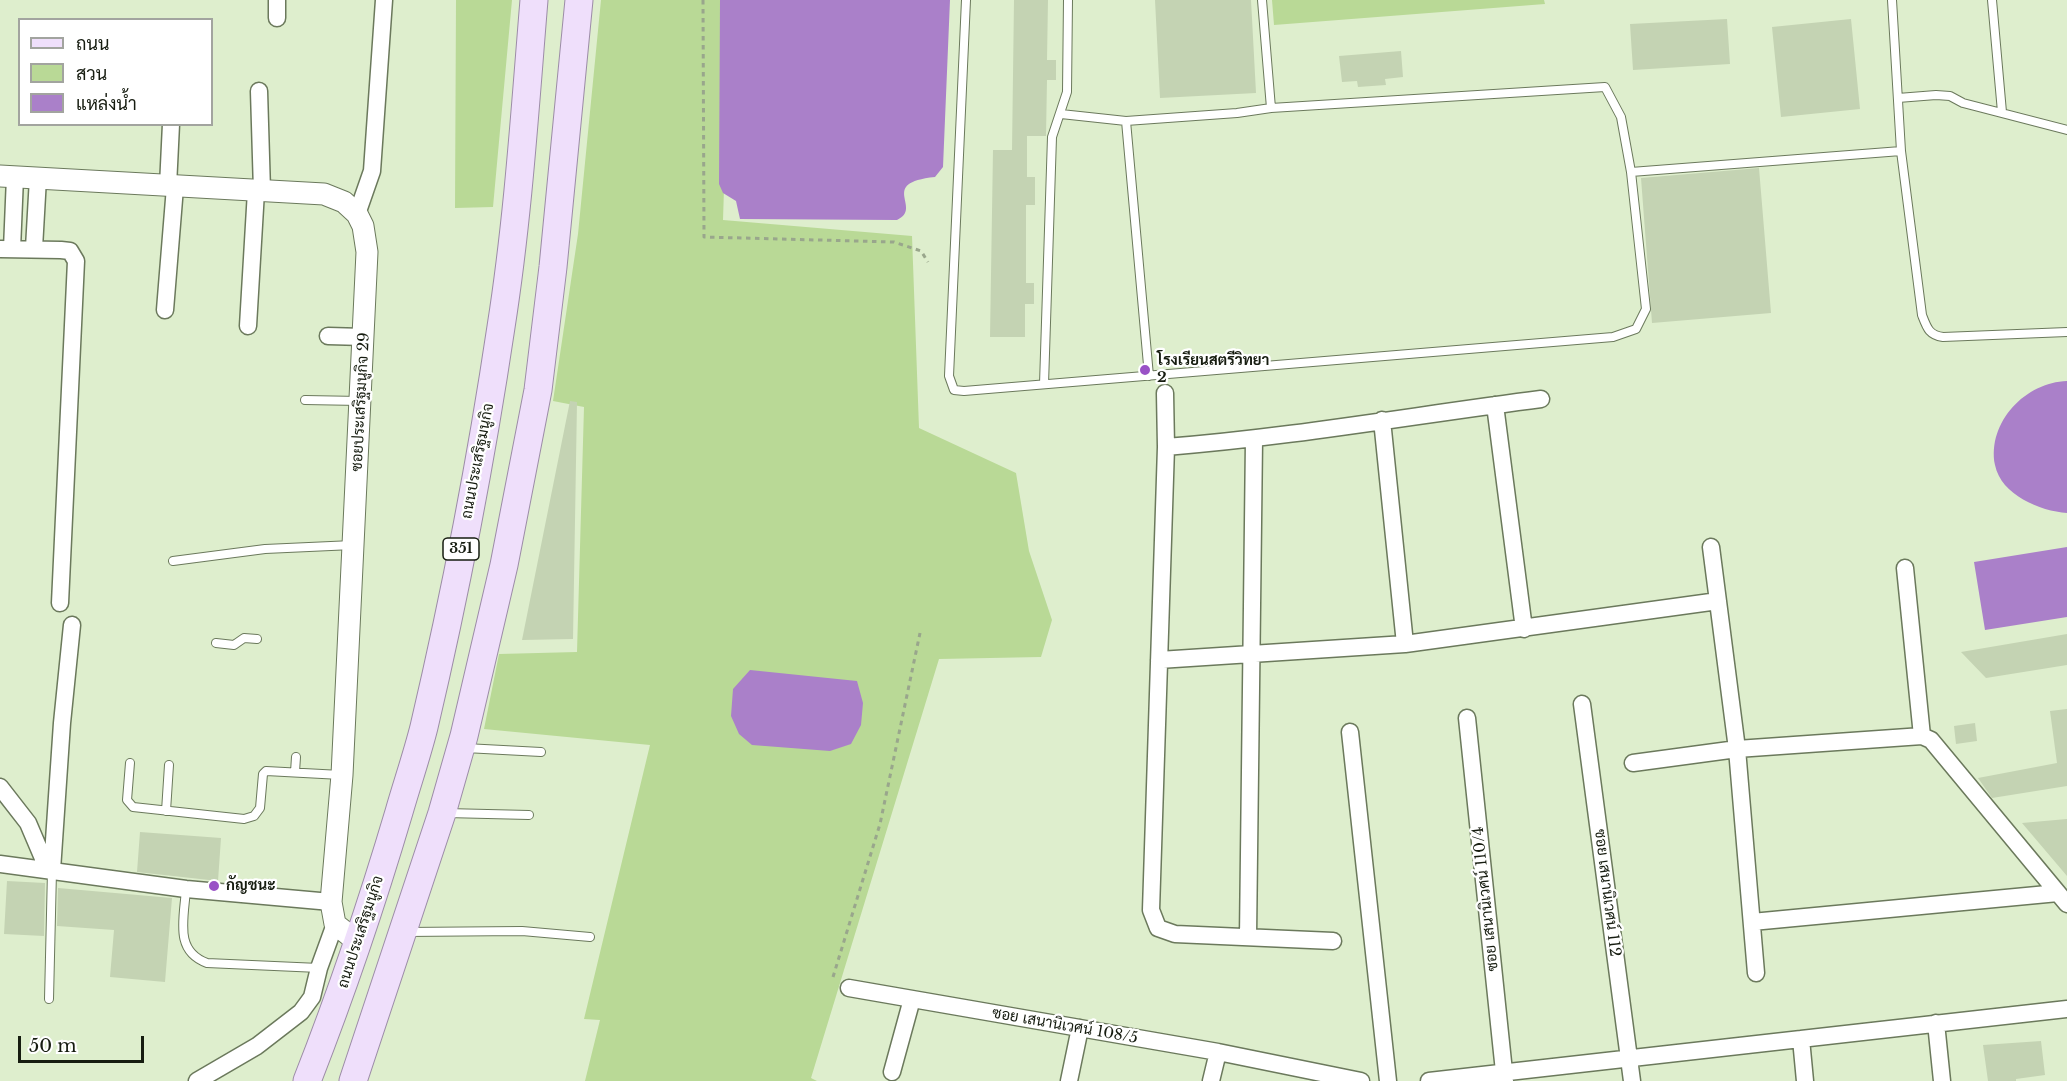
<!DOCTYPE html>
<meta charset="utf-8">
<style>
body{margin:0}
#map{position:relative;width:2067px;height:1081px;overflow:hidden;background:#deeecd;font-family:"Libre Baskerville",Sarabun,serif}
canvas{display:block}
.legend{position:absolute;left:18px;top:18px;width:195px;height:108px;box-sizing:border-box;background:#fff;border:2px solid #a2a49f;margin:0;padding:8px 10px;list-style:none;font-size:18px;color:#161c10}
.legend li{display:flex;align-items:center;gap:12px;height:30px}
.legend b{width:30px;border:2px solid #a2a49f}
.scale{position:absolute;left:18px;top:1036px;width:126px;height:27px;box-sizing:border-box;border:3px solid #161c10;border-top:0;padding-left:8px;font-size:18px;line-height:21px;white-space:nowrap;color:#161c10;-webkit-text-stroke:4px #fff;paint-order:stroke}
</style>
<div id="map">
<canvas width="2067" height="1081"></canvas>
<ul class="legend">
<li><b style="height:8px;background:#efdffb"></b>ถนน</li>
<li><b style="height:16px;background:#b9d996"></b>สวน</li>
<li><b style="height:16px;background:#aa80c9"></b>แหล่งน้ำ</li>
</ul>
<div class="scale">50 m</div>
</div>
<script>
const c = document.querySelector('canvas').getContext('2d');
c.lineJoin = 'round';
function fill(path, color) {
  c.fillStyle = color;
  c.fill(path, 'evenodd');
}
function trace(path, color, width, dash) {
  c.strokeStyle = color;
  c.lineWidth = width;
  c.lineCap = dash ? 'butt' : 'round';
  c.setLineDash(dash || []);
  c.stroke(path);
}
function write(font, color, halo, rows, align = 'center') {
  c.font = font + ' "Libre Baskerville",Sarabun,serif';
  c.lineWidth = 4.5;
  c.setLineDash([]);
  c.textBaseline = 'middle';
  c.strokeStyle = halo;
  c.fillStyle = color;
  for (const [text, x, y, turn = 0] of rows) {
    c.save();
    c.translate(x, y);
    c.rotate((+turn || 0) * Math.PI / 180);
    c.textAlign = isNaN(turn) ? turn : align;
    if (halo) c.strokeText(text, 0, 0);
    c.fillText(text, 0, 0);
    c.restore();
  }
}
const green = new Path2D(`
 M456 0H512L493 207 455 208Z
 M601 0H730L723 220 912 236 919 428 1016 473 1029 551 1052 620 1041 657 939 659 811 1078 817 1081H585L600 1020 584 1019 650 745 484 729 499 654 577 652 584 407 553 401 578 234Z
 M1272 0H1544L1545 4 1274 25Z`);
const water = new Path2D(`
 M720 0H950L943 167 935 177C877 183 924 208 897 220L740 219 736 201 723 193 719 184Z
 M2067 381V513C2040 511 2001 495 1995 465 1987 422 2026 382 2067 381Z
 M2067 547V617L1985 630 1974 562Z
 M750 670 857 681 863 703 861 725 851 744 830 751 752 745 739 734 731 716 733 689Z`);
const building = new Path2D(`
 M1014 0H1048L1047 60H1056V80H1047L1046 136H1027V177H1035V205H1026V283H1034V304H1025V337H990L993 150H1012Z
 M1155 0H1251L1256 93 1160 98Z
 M1727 19 1730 64 1633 70 1630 24Z
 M1851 19 1860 109 1781 117 1772 27Z
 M1401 51 1403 77 1385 79 1386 85 1358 87 1357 81 1342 82 1339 56Z
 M1759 168 1771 313 1652 323 1641 178Z
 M570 401 577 402 573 639 522 640Z
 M2067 634V665L1986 678 1961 652Z
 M2067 709V786L1992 798 1978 778 2057 763 2050 711Z
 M1975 723 1977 741 1956 744 1954 726Z
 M2067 819V876L2022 823Z
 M140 832 221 838 218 881 137 872Z
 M7 881 45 883 44 936 4 934Z
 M58 888 172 898 165 982 110 977 114 930 57 926Z
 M2041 1041 2045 1075 2016 1079V1081H1988L1983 1045Z`);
const path = new Path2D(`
 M703 0 704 237 894 242 921 251 928 262
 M833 977 880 824 920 633`);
const service = new Path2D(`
 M966 0 949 376 954 390 964 391 1613 337 1636 329 1646 309 1631 172 1621 117 1605 87 1271 108 1262 0
 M1892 0 1901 151 1922 315C1927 328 1929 335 1943 337L2067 332
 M1992 0 2002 112
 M1898 98 1936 95 1950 96 1963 103 2067 130
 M1061 114 1126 121 1149 376
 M1126 121 1237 113 1271 108
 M1631 172 1901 151
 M1044 384 1052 137 1067 92 1068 0
 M305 400 360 401
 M173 561 265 549 353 545
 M216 643 234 645 244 638 257 639
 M465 748 541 752
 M130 763 127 800 133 807 244 819 254 816 260 808 263 774 266 771 341 775
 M295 772 296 757
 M166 811 169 765
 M446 813 529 815
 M186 889C184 919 174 951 207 963L319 968
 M405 932 522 931 590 937
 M49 999 52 871`);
const minor = new Path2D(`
 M277 18V0
 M259 91 262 191
 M168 186 171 124
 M357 214 372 171 384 0
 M34 248 38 178
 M0 249 61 250 70 251 76 261 60 603
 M12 249 15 177
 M165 310 175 187
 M248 326 256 191
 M328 336 364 337
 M1165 393 1166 447 1151 910 1158 928 1175 934 1333 941
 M1495 405 1524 629
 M1382 420 1405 644
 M1166 447C1292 437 1416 415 1541 399
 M1711 547 1737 749 1756 973
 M1905 568 1922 736
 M1159 660 1405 644 1718 601
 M1582 704 1632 1081
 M1467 718 1505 1081
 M1350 732 1388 1081
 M1633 763 1737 749 1922 736 1931 740 2067 904
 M0 787 28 823 48 870
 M0 864 186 889 331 902
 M52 870 62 723 72 625
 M1752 922 2058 893
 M1248 937 1254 440
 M849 988 1218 1052 1361 1081
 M1936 1023 1942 1081
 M1801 1039 1805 1081
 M892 1072 912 999
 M197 1081 257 1046 301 1012 312 997 319 968 335 924
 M1069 1081 1080 1028
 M1211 1081 1218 1052
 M1429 1081 2067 1009`);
const tertiary = new Path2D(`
 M0 176 324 194 344 202 357 214 363 226 367 252 342 775 331 902 335 924 359 943`);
const primary = new Path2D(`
 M307 1081C342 992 372 903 399 812 407 784 417 755 424 727 455 595 481 461 501 327 518 219 525 109 534 0
 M353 1081 442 813 464 736 504 565 538 390 553 267 579 0`);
const markers = [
 [1145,370,6,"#9952c6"],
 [214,886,6,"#9952c6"]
];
const shields = [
 [461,549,36]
];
const shieldNames = [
 ["351",461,549]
];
const poiNames = [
 ["โรงเรียนสตรีวิทยา",1157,361],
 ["2",1157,378],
 ["กัญชนะ",226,886]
];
const streetNames = [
 ["ซอยประเสริฐมนูกิจ 29",361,402,-87],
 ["ถนนประเสริฐมนูกิจ",478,461,-79],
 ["ซอย เสนานิเวศน์ 112",1607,893,83],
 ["ซอย เสนานิเวศน์ 110/4",1486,899,-96],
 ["ถนนประเสริฐมนูกิจ",361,932,-72],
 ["ซอย เสนานิเวศน์ 108/5",1065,1026,10]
];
fill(green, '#b9d996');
fill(water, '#aa80c9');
fill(building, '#c4d3b3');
trace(service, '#6b795c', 10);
trace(minor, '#6b795c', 19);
trace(tertiary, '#6b795c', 23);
trace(primary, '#9c8ca7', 29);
trace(path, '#99a68c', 3, [4.5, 4.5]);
trace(service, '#fff', 8);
trace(minor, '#fff', 16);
trace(tertiary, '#fff', 21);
trace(primary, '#efdffb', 27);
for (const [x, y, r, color] of markers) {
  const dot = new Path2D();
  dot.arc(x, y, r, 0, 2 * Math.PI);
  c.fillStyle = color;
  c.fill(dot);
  trace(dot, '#fff', 2);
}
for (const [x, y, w] of shields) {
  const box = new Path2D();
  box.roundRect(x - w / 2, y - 11, w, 22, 4.5);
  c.fillStyle = '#fff';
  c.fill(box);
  trace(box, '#161c10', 1.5);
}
write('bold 14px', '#161c10', null, shieldNames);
write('bold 15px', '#161c10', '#fff', poiNames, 'left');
write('15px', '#161c10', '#fff', streetNames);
</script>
